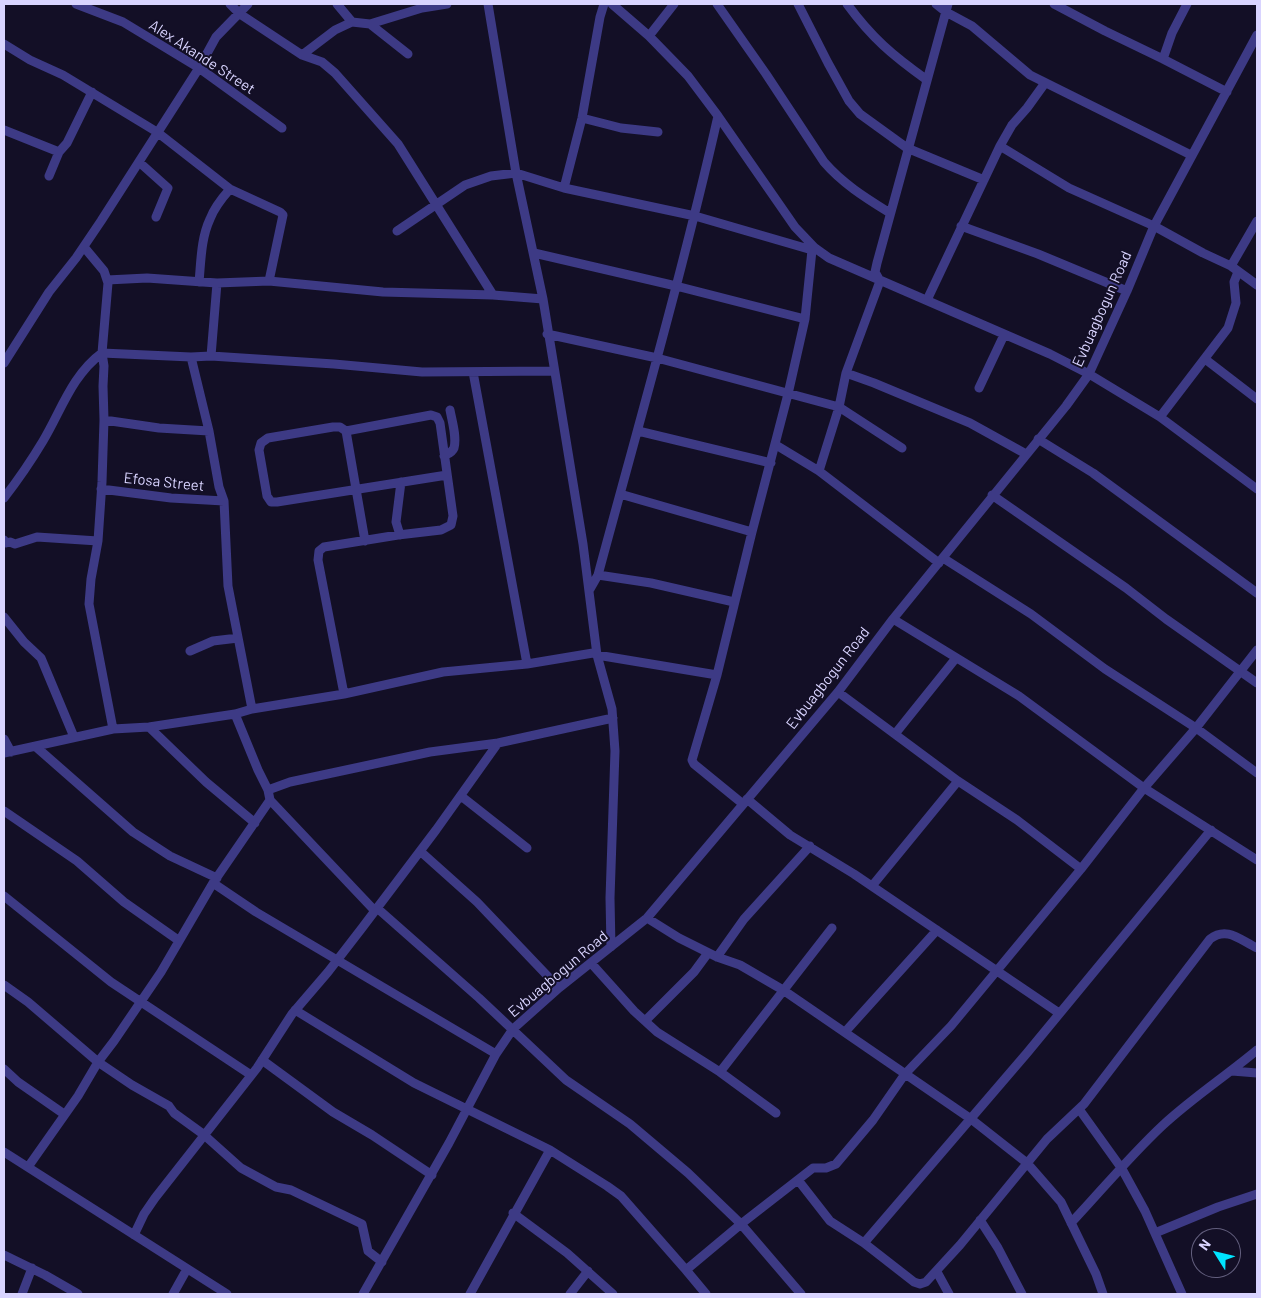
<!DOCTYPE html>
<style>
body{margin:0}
#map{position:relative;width:1261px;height:1298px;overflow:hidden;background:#130f26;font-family:Barlow,sans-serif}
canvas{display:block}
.frame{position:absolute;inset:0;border:5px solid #d9d4ff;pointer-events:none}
.north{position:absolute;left:1191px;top:1228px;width:50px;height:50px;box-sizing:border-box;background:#130f26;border:1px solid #625e7d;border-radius:50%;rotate:306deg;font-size:14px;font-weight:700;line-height:20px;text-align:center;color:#d9d4ff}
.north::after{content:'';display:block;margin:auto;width:18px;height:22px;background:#00e5ff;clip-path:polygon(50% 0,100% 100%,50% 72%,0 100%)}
</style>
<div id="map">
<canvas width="1261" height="1298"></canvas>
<div class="frame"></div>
<div class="north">N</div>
</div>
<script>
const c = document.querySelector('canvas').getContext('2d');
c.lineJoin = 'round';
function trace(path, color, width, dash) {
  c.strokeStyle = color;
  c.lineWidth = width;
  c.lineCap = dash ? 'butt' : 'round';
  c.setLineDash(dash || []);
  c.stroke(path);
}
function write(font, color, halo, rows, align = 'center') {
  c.font = font + ' Barlow,sans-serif';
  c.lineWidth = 4;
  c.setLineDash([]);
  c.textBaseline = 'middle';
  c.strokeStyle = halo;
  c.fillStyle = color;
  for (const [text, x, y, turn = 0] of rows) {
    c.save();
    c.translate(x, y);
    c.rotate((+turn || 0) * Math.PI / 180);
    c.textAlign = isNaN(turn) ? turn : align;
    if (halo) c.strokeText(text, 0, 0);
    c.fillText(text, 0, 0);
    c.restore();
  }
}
const minor = new Path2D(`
 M76 4 123 22 199 68 282 128
 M230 4 240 14 302 55 322 62 335 73 398 144 493 295
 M337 4 352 22
 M488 4 516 173 543 299 583 544 597 655 717 675
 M612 4 649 36 688 76 718 116 795 227 815 248 829 258 1050 354 1089 374 1160 417 1257 489
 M717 4 766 74 824 162C843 184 866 198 890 213
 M798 4 828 63 849 101 860 114 907 148 984 180
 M847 4C872 38 892 55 927 80
 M936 4 946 12 972 26 1030 75 1191 155
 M1054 4 1105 31 1163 59 1227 92
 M370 24 408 54
 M649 36 674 4
 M4 44 30 60 63 75 157 132 230 189 280 212 283 215 269 281
 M302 55 335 30 352 22 370 24 422 8 447 4
 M1163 59 1172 33 1187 4
 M582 118 621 128 658 132
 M4 130 59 152 67 143 92 92
 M1000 146 1069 188 1154 226 1203 253 1231 266 1257 285
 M139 162 168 188 156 217
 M49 176 59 152
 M564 188 582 118 600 17 604 4
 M961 226 1038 254 1127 291
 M397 231 465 185 491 176 516 173 564 188 695 216 812 250 815 248
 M84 247 104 271 108 283 102 353 104 366 103 386 104 420 102 482 98 541 91 579 89 604 113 729
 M534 253 676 286 805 319
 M1231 266 1257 221
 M107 280 147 278 217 283 269 281 383 292 493 295 543 299
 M199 282C201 261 201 238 210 219 214 208 222 198 230 189
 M927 300 1000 146 1012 125 1027 108 1045 83
 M547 334 657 358 839 407 902 448
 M211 356 217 283
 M191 357 209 431 219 487 224 501 228 586 252 709
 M1205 359 1257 399
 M4 363 49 292 76 258 101 221 199 68 216 37 248 4
 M473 372 527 664
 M846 373 874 383 970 423 1026 454
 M979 388 1004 335
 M1160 417 1228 328 1236 303 1234 282 1238 272
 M104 420 159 428 209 431
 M638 431 771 463
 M1038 439 1093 473 1257 593
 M776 445 819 471 939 563
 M444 456C447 454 452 453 454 448 457 437 452 421 450 410
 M819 471 839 407 846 373 880 281 875 272 877 263 948 4
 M101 489 171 498 224 501
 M620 494 752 532
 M992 495 1126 588 1166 619 1257 683
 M4 498C18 480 31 461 43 441 61 411 72 375 102 353L191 357 211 356 334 364 422 372 553 371
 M400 535 396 522 401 482
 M4 540 6 543 10 542 15 544 37 537 98 541
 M365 541 356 489 355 483 346 431 340 427H333L268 438 261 443 259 450 267 496 271 502H277C334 493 391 484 447 475
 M943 558 1031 614 1105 669 1196 728 1257 773
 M598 575 651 583 734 602
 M590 589 598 575C639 423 683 270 718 116
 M4 617 24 642 41 658 74 737
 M893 619 1019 696 1144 788 1257 860
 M190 651 213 641 238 638
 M838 692 958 781 1017 820 1081 869
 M344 694 318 560 319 551 324 547 398 535 441 530 451 525 453 516 440 423 437 417 431 415 346 431
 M235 714 258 770 268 790
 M149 727 206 782 255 823
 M895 734 956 658
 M4 739 11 752
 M35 746 133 832 170 856 217 878
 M4 753 113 729 149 727 235 714 252 709 344 694 443 672 527 664 593 653 597 655 612 709 615 751 610 898 611 947
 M461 796 527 848
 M747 799 790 835 854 874 1059 1013
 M270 800 375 911
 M743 804 694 764 692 760 717 675 752 532 788 394 805 319 812 250
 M4 811 77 861 124 902 178 940
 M420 851 477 902 559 988
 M213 883 256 912 496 1054
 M872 886 958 781
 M4 896 111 982 251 1075
 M377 908 479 998 566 1080 630 1124 688 1173 741 1224 801 1294
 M647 918 679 938 717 957 740 965 783 990 971 1119 1027 1163 1061 1202 1096 1274 1103 1294
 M717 957 744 919 810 846
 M591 963 634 1011 657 1032 720 1072
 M4 985 28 1002 98 1062 132 1085 169 1106 174 1113 203 1134 241 1168 276 1187 291 1190 362 1224 368 1251 382 1262
 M295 1010 414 1083 550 1150 607 1186 621 1196 686 1270 741 1224 813 1168H826L836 1164 873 1120 905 1074 951 1026 1081 869 1144 788 1196 728 1257 650
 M645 1021 694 972 708 953
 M845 1032 937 930
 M262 1060 333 1112 372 1135 432 1175
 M4 1069 18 1082 64 1114
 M1232 1071 1257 1073
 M1079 1109 1122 1169 1145 1211 1182 1294
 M776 1113 720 1072 832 928
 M4 1152 227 1294
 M28 1167 78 1096 98 1062 114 1041 161 972 213 883 270 800 268 790 290 782 430 752 498 743
 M798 1180 830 1221 864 1243 914 1282 920 1284 926 1282 960 1245 1047 1139 1084 1104 1210 939C1227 926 1240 940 1257 948
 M513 1213 567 1253 613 1294
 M980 1220 998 1248 1022 1294
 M1071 1223C1101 1191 1130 1156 1162 1126 1192 1098 1226 1076 1257 1050
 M1155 1233 1218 1207 1257 1194
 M134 1235 144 1214 155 1198 257 1068 292 1014 328 972 362 928 436 830 498 743 613 718
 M864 1243 1027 1053 1211 830
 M4 1255 45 1275 78 1294
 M686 1270 706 1294
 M937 1272 949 1294
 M22 1294 32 1268
 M173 1294 187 1269
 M363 1294 449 1143 496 1054 513 1029 559 988 647 918 838 692 893 619 1066 406 1089 374 1127 291 1154 226 1257 35
 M470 1294 550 1150
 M570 1294 588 1271`);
const streetNames = [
 ["Alex Akande Street",202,57,33],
 ["Evbuagbogun Road",1102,309,-66],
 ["Efosa Street",164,482,6],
 ["Evbuagbogun Road",828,678,-52],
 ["Evbuagbogun Road",558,974,-40]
];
trace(minor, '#3d3a85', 9);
write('15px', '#d9d4ff', '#130f26', streetNames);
</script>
